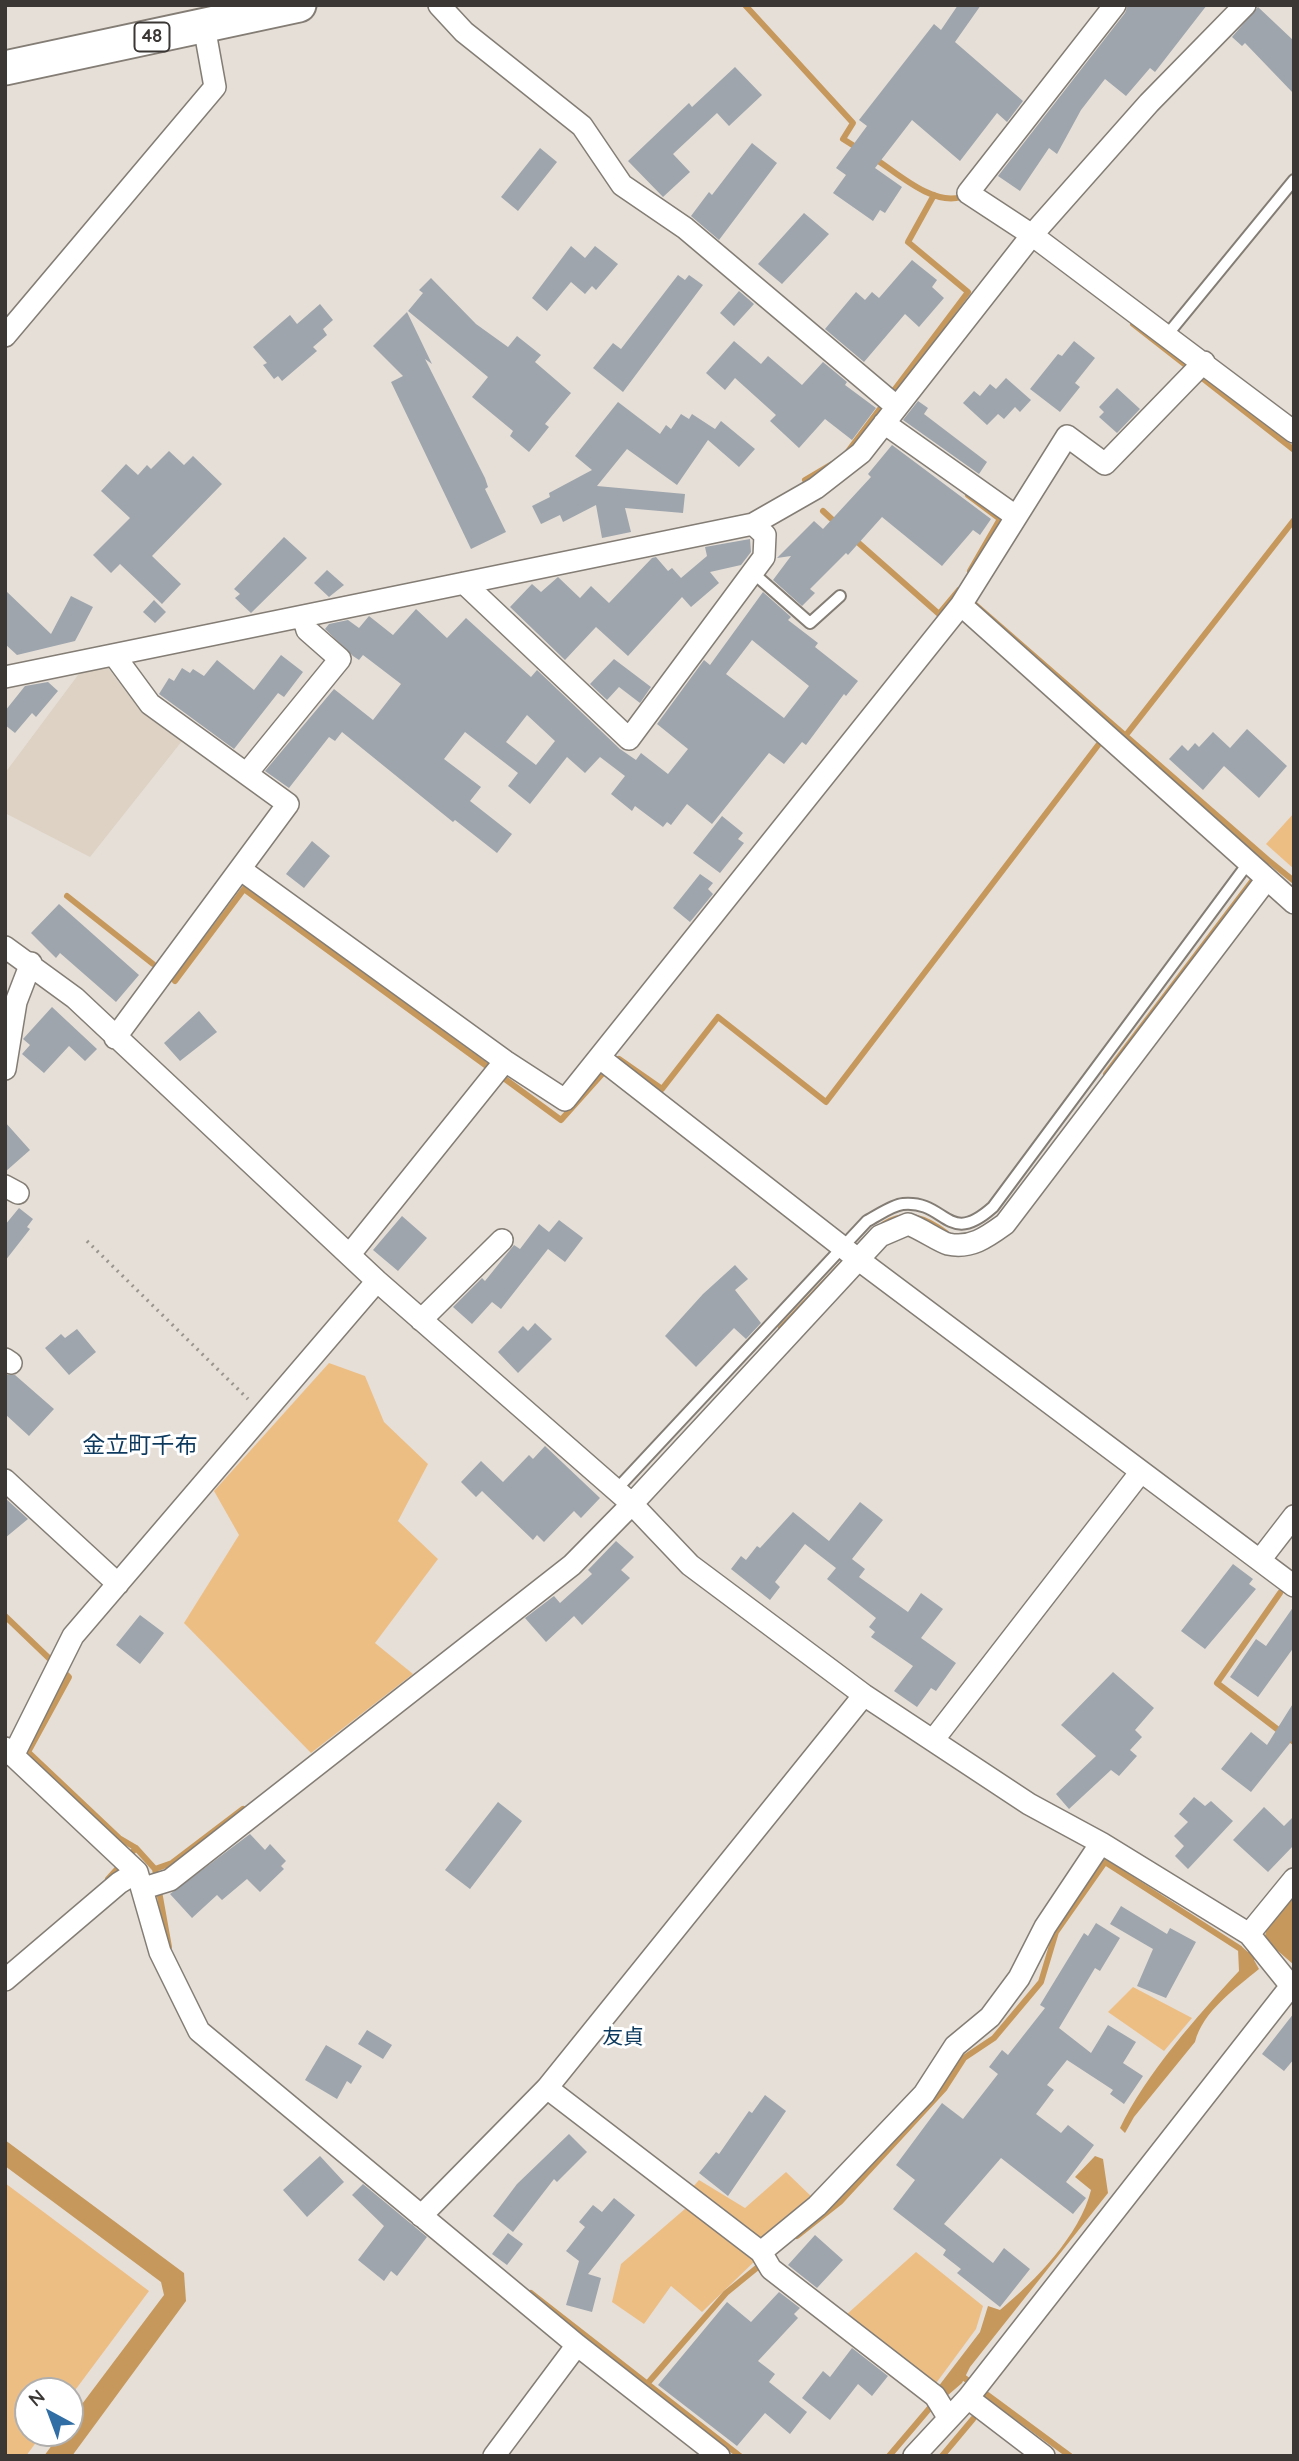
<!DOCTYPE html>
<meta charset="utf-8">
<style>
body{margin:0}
#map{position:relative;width:1299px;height:2461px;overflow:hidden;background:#e6dfd7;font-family:Quicksand,sans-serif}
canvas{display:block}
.frame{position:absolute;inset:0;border:7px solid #3a3734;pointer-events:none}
.north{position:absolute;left:14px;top:2377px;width:70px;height:70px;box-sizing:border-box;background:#fff;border:2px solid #b0afae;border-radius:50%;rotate:319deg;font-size:19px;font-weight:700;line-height:28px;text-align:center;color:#3a3734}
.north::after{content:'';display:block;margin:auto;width:24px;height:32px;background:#306ea5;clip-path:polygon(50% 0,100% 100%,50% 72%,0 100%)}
</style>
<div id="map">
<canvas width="1299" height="2461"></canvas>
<div class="frame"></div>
<div class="north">N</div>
</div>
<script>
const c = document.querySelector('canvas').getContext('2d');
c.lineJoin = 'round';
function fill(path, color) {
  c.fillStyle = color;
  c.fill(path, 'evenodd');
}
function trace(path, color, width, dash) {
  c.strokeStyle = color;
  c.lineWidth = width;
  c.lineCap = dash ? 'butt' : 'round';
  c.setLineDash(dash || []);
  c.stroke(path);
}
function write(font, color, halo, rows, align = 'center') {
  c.font = font + ' Quicksand,"Noto Sans JP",sans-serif';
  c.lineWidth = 6;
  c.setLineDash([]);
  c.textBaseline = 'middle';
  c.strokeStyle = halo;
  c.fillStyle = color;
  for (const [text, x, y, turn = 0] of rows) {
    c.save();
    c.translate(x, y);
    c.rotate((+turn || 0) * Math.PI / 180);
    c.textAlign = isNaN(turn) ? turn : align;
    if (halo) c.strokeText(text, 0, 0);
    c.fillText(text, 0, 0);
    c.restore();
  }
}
const built = new Path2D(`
 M108 668 142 713 182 741 90 857 5 813V773L81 671Z`);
const green = new Path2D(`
 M1294 813V869L1266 844Z
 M329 1363 365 1376 384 1422 428 1464 398 1521 438 1559 375 1643 413 1674 311 1753 184 1623 239 1535 214 1491Z
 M1133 1987 1192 2018 1164 2051 1108 2012Z
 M786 2172 814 2199 759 2242 692 2188 699 2180 745 2208Z
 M5 2183 149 2291 70 2397V2391H28V2433H43L26 2456H5Z
 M686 2208 756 2260 702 2312 671 2286 644 2324 612 2302 621 2264Z
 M916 2252 983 2306 976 2329 934 2386 846 2315Z`);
const water = new Path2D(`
 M1294 1888V1965L1270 1944 1254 1960 1259 1969C1235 1989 1203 2011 1195 2042L1134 2117 1125 2133 1120 2128C1146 2074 1197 2016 1239 1971L1238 1949 1241 1946 1248 1952 1265 1936 1268 1921Z
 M5 2140 184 2273 186 2301 72 2456H44L61 2433H70V2420L164 2295 161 2282 5 2166Z
 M1095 2156 1103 2159 1108 2193 970 2367 962 2383 947 2396 938 2387 980 2332 988 2306 1000 2310C1035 2281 1080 2235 1091 2190L1075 2177Z`);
const stream = new Path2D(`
 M745 5 853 123 843 139 859 149
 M874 158C897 173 933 206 961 197L966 201
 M1133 324 1294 450
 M892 393 968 292 908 242 934 195
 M846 454 879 410
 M805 480 832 464
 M968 495 1000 519 970 571
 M823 511 837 524
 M853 538 939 614 959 590
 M971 601 1268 860
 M1126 735 1294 520
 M67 896 153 964
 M175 981 244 889 488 1067
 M619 1059 662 1089 718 1017 826 1102 1102 740
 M1106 1074 1268 860 1294 881
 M505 1079 561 1120 603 1073
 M884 1224C907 1210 926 1218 946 1233
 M781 1328 875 1229
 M1280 1593 1217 1683 1294 1742
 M5 1616 54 1663
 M62 1670 69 1677 28 1752 119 1838 136 1848
 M155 1869 169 1947
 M108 1879 136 1848 155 1869 172 1863 243 1809
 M797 2236 840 2202 944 2089 964 2058 994 2038 1041 1982 1056 1932 1105 1862 1239 1948
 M531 2293 740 2456
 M959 2374 1070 2456
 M647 2384 726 2293 764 2262
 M889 2456 934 2403
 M942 2456 973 2419`);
const building = new Path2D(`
 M958 5H981L955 42 1023 101 1007 122 997 113 960 161 912 120 875 168 902 187 885 213 880 210 873 221 833 193 846 175 836 168 867 126 859 120 934 24 941 30Z
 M1128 5H1207L1155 72 1150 68 1126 96 1105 79 1081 110 1057 154 1049 148 1020 191 998 176 1125 13Z
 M1258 7 1294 41V94L1245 43 1242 46 1232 37Z
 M735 67 762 95 729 126 717 113 673 154 690 172 663 197 628 161 689 103 692 107Z
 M752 143 777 163 719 240 691 216 709 192 712 195Z
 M540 148 557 162 518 211 501 197Z
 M804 213 829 234 782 284 758 264Z
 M571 246 585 258 595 246 618 264 596 290 592 286 585 294 571 282 547 311 532 298Z
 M912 260 937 280 932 287 944 298 919 327 905 314 864 362 825 329 856 292 865 300 872 292 879 298Z
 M678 275 685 280 689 275 703 285 623 392 593 368 613 343 621 349Z
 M431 278 476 324 508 347 517 336 541 355 535 362 571 393 545 424 549 427 529 452 510 436 513 431 472 397 488 377 408 311 423 293 419 290Z
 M739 291 754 304 734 326 720 313Z
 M320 304 333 320 323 329 327 335 313 347 317 351 282 381 278 376 274 379 263 365 267 363 253 347 290 315 297 324Z
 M407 312 432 364 425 359 485 478 488 487 485 489 506 532 471 549 391 382 403 376 373 346Z
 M734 341 761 364 768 356 802 385 823 362 847 382 845 385 876 408 852 440 825 419 799 448 770 421 776 415 735 378 725 390 706 373Z
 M1074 341 1095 358 1075 383 1080 387 1060 412 1030 389 1058 354 1062 356Z
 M1006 378 1031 400 1020 412 1015 407 1004 419 998 414 987 425 963 403 974 391 980 396 990 384 996 389Z
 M1117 388 1140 409 1117 433 1099 417 1104 412 1099 407Z
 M918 401 928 408 924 414 987 462 979 474 903 420Z
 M618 402 660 434 666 425 671 429 681 414 689 419 692 414 715 429 721 421 755 449 739 467 708 440 677 485 627 449 597 486 685 494 683 513 625 508 631 532 602 538 596 505 563 522 560 515 541 524 532 506 550 497 549 493 592 470 575 456Z
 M892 445 991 519 980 535 973 530 942 566 882 517 848 555 846 553 810 589 815 593 802 606 773 580 791 556 777 558 814 521 823 529 871 477 868 474Z
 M169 451 184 465 193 456 222 484 152 556 181 584 162 604 120 564 111 573 93 555 130 518 101 491 126 464 138 475 147 465 151 469Z
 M284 537 307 558 251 613 235 598 240 594 234 589Z
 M750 539 751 552 741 565 710 572 719 583 691 607 682 597 628 656 596 627 565 660 510 607 532 584 541 592 558 577 580 598 591 586 609 603 652 558 656 557 668 571 672 568 681 578 707 556 705 547Z
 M327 570 344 585 329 597 314 583Z
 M5 590 51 634 71 596 93 607 75 641 17 655 5 644Z
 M763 592 791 617 788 620 818 643 815 647 858 681 846 696 844 694 806 745 802 742 784 764 769 753 712 824 687 804 671 825 667 822 663 827 635 806 632 811 611 794 625 776 600 757 585 773 567 757 530 804 508 786 518 773 465 732 444 759 481 787 470 801 512 834 497 853 455 820 453 822 342 732 335 741 329 737 289 788 265 771 334 689 373 720 401 684 363 655 359 660 353 656 325 629 329 624 348 620 359 628 369 616 393 635 416 609 447 638 466 618 531 677 537 670 620 749 636 760 641 753 668 774 688 749 657 724 704 660 710 665ZM752 640 809 686 784 718 726 674ZM527 715 555 741 536 765 506 742Z
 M154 600 166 612 155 623 143 612Z
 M281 655 303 672 284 697 278 693 234 749 159 694 169 678 174 681 182 668 190 673 193 669 204 676 217 660 254 690Z
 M614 659 651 687 640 703 619 687 607 700 590 684Z
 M48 682 58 691 36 717 32 713 15 733 5 725V711L25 686Z
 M1247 729 1287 766 1259 798 1224 766 1203 790 1169 759 1182 745 1188 751 1195 743 1199 747 1213 732 1230 748Z
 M722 816 743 833 738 839 744 843 720 873 693 853Z
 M312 841 330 856 304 888 286 874Z
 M700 874 713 883 708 889 713 894 690 922 673 908Z
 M59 904 139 975 116 1002 60 953 56 958 31 933Z
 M52 1007 97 1049 85 1061 69 1046 44 1073 22 1054 30 1045 23 1039Z
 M199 1011 217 1032 180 1061 164 1043Z
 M5 1122 30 1150 5 1172Z
 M19 1208 33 1219 27 1227 30 1229 5 1261V1225Z
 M402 1216 427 1238 398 1271 373 1250Z
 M559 1220 583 1238 565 1262 548 1249 501 1309 492 1302 472 1324 453 1307 482 1278 485 1281 514 1245 520 1249 539 1224 549 1232Z
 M735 1265 748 1279 735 1290 761 1323 746 1339 734 1328 696 1367 665 1336 703 1294Z
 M535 1323 552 1339 518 1373 498 1352 523 1326 528 1331Z
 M77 1329 96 1352 69 1375 45 1348 61 1334 65 1338Z
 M5 1375H15L54 1409 29 1436 5 1414Z
 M545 1446 600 1498 581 1518 574 1511 544 1542 537 1535 533 1540 482 1491 476 1497 461 1482 481 1461 503 1482 529 1455 533 1459Z
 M5 1498 28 1519 5 1538Z
 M860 1502 883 1520 852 1559 865 1569 859 1577 908 1612 921 1593 943 1609 921 1638 956 1663 936 1691 931 1688 917 1707 894 1691 913 1666 871 1637 875 1632 869 1627 876 1618 827 1579 836 1568 805 1544 775 1582 780 1587 770 1600 731 1569 741 1556 746 1560 757 1546 760 1548 793 1512 829 1541Z
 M616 1541 634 1557 621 1570 630 1578 582 1625 574 1616 546 1642 525 1618 554 1596 560 1603 592 1574 588 1570Z
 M1233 1564 1253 1579 1249 1584 1256 1589 1205 1649 1181 1631Z
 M1294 1606V1647L1258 1697 1230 1677 1256 1639 1266 1646Z
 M140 1615 164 1633 140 1664 116 1645Z
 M1113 1672 1154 1708 1135 1730 1142 1737 1130 1750 1137 1756 1119 1776 1111 1770 1069 1809 1056 1794 1096 1756 1061 1725Z
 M1294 1702V1738L1251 1792 1221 1769 1251 1732 1267 1745Z
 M1194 1797 1205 1806 1211 1801 1233 1821 1188 1869 1175 1856 1184 1846 1174 1836 1188 1822 1179 1814Z
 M498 1802 522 1821 470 1889 445 1870Z
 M1264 1807 1284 1826 1294 1816V1845L1268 1872 1233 1840Z
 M250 1834 265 1850 270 1844 286 1861 281 1866 284 1869 260 1892 247 1879 222 1900 217 1895 192 1918 170 1894Z
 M1121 1906 1167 1934 1170 1928 1196 1942 1166 1998 1137 1986 1153 1949 1110 1924Z
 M1096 1923 1120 1938 1100 1971 1095 1968 1059 2028 1091 2053 1108 2025 1136 2042 1123 2063 1143 2076 1124 2104 1110 2094 1113 2090 1067 2060 1047 2085 1054 2090 1036 2114 1061 2133 1068 2125 1094 2145 1066 2182 1086 2198 1073 2214 1001 2158 944 2224 993 2263 1004 2248 1030 2269 1000 2307 957 2273 961 2269 943 2255 946 2250 893 2209 915 2180 896 2165 942 2103 963 2119 998 2074 989 2067 1002 2050 1008 2055 1045 2008 1040 2005 1065 1964 1084 1933 1088 1936Z
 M1294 2013V2059L1284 2071 1262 2054Z
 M367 2030 392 2045 383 2059 358 2044Z
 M326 2045 362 2066 351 2084 347 2081 337 2099 305 2080Z
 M765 2095 786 2111 728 2196 699 2173 716 2152 719 2154 749 2111 752 2113Z
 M569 2134 587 2152 557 2182 554 2179 513 2232 493 2216 517 2184Z
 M320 2156 344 2182 307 2217 283 2190Z
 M363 2184 427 2237 397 2276 391 2271 384 2281 358 2260 384 2226 352 2195Z
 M614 2198 635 2215 588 2274 601 2278 592 2312 566 2305 579 2261 566 2251 585 2227 579 2222 593 2205 602 2212Z
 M508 2233 523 2244 507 2265 492 2254Z
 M815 2235 843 2260 817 2288 788 2265Z
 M779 2292 800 2308 794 2314 798 2318 758 2361 775 2374 769 2382 807 2412 790 2434 765 2413 737 2446 658 2385 727 2302 751 2322Z
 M852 2348 888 2376 872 2396 858 2384 830 2420 802 2398 823 2371 830 2377Z`);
const path = new Path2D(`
 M87 1241 248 1399`);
const lane = new Path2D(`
 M1167 335 1294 180
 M752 572 810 623 840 596
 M615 1491 867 1221C877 1216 892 1205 903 1204 947 1200 947 1248 993 1207L1249 862`);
const street = new Path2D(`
 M439 5 464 32 582 126 622 185 685 228 897 407
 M1115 5 968 193 1032 235 1294 432
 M5 336 215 87 204 26
 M884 423 1014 515
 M464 583 629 739 764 557 765 535 753 524
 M961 605 1294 903
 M114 655 150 704 288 804 115 1038
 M5 677 753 524 816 488 861 453 1032 235 1149 103 1245 5
 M247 773 340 659 307 630 303 616
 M240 869 505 1061 565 1100 961 605 1067 436 1105 464 1204 362
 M5 947 75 998 377 1281 632 1504 690 1565 864 1695 1029 1804 1101 1843 1249 1934 1291 1986
 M600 1058 859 1260 1294 1586
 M5 1069 16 1002 31 963
 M5 1186 18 1193
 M350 1254 505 1061
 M421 1320 502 1240
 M5 1359 11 1363
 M5 1480 118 1584
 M1260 1560 1294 1516
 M934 1739 1140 1473
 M5 1748 137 1872 160 1952 199 2031 577 2345 719 2456
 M13 1756 73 1636 377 1281
 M144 1888 170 1880 572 1565 632 1504 880 1236 908 1224C920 1228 940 1242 948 1244 971 1249 987 1237 1005 1224L1267 879
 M1249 1934 1294 1879
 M5 1980 119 1883 137 1872
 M547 2088 761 2252 817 2206 924 2094 955 2046 990 2017 1019 1978 1045 1927 1101 1843
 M421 2216 547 2088 864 1695
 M761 2252 771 2269 935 2396 948 2417
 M968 2398 1044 2456
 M494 2456 577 2345
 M914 2456 968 2398 1291 1986`);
const primary = new Path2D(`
 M5 68 299 5`);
const shields = [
 [152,37,35]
];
const shieldNames = [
 ["48",152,37]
];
const neighbourhoodNames = [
 ["友貞",623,2038]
];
const quarterNames = [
 ["金立町千布",140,1446]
];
fill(built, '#ddd2c3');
fill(green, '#edbe84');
fill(water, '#c6985c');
trace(stream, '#c6985c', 6);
fill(building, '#9ea5ad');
trace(lane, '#837d75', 14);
trace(street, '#837d75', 24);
trace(primary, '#837d75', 37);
trace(path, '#9a958f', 3.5, [2, 5]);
trace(lane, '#fff', 10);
trace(street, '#fff', 21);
trace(primary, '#fff', 33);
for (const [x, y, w] of shields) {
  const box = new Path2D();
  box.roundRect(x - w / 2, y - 14.5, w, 29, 5);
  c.fillStyle = '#fff';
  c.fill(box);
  trace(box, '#3a3734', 2);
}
write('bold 18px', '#3a3734', null, shieldNames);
write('21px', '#0c395d', '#fff', neighbourhoodNames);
write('23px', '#0c395d', '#fff', quarterNames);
</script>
